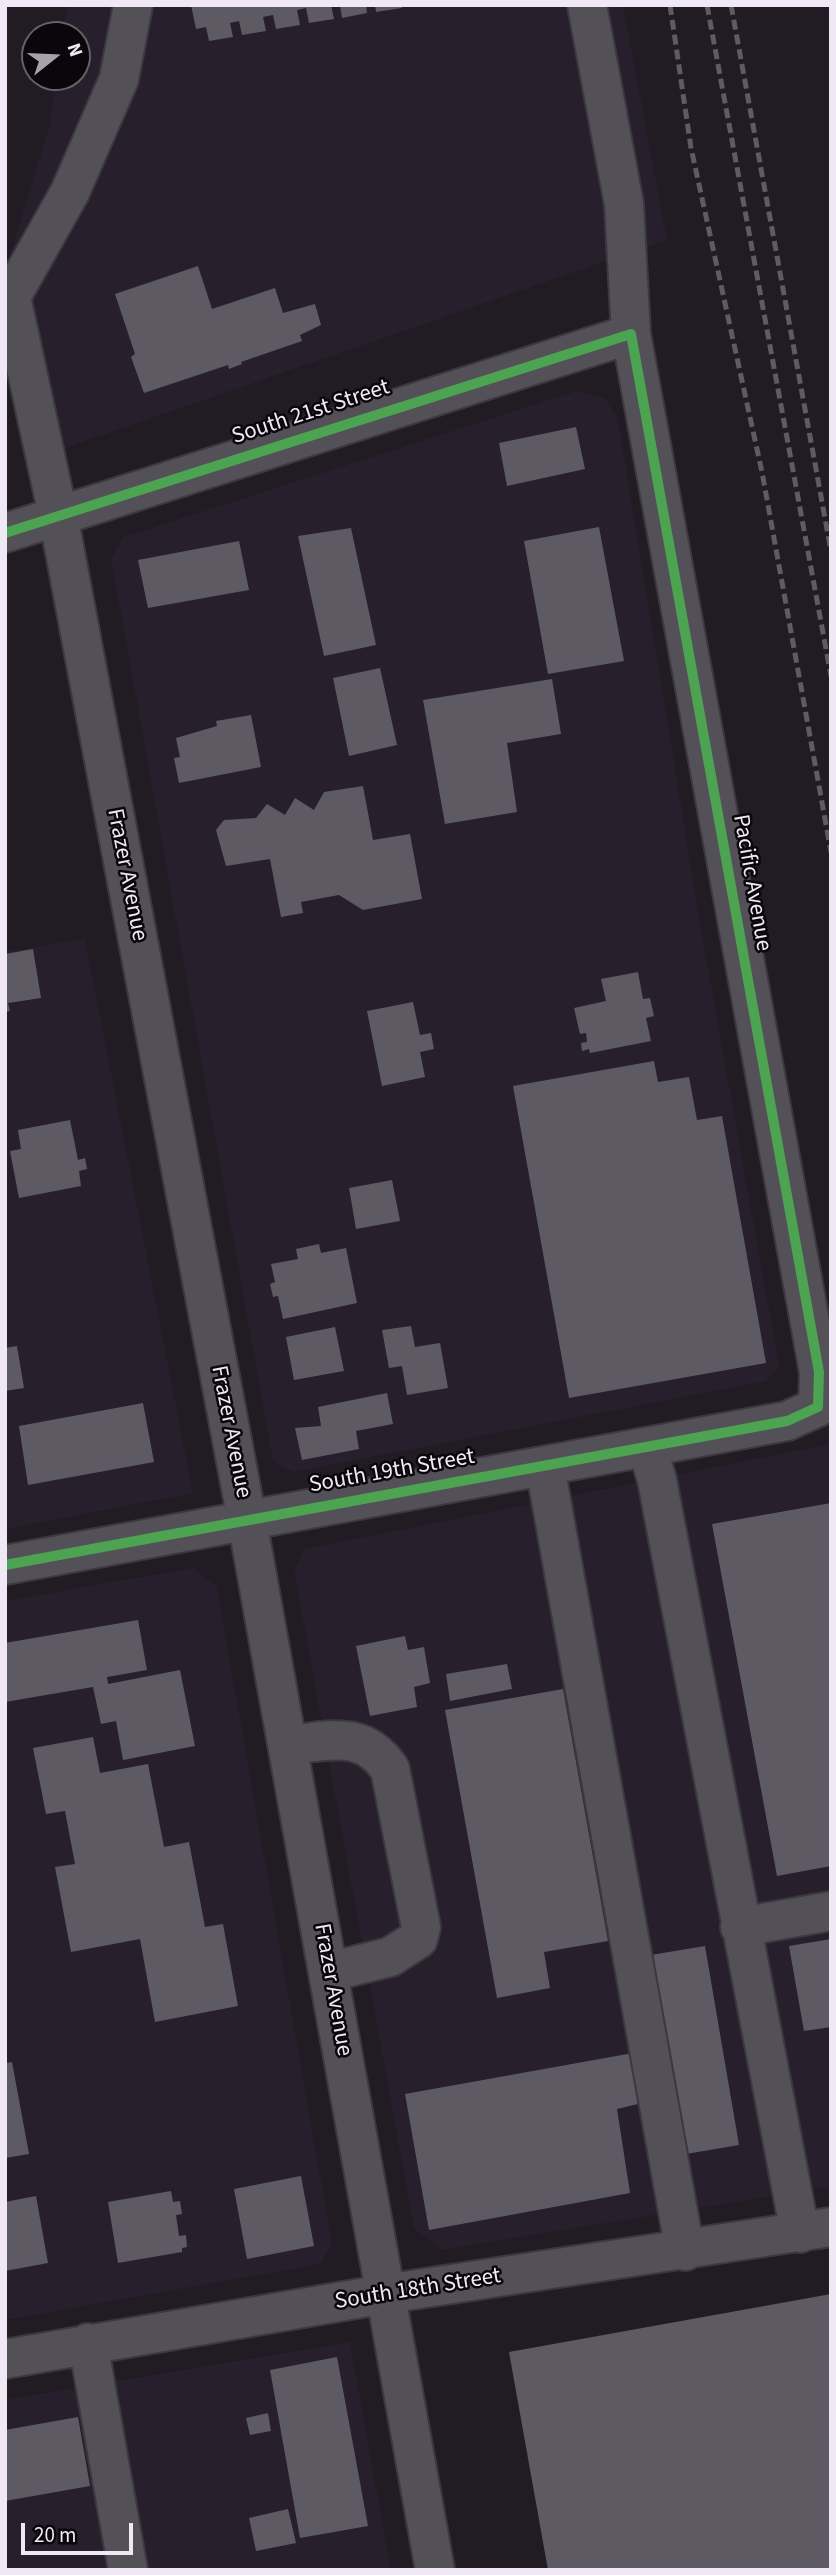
<!DOCTYPE html>
<style>
body{margin:0}
#map{position:relative;width:836px;height:2575px;overflow:hidden;background:#211c24;font-family:"Source Sans 3",sans-serif}
canvas{display:block}
.frame{position:absolute;inset:0;border:7px solid #f0e9f5;pointer-events:none}
.north{position:absolute;left:21px;top:21px;width:70px;height:70px;box-sizing:border-box;background:#09060c;border:2px solid #656169;border-radius:50%;rotate:72deg;font-size:19px;font-weight:700;line-height:28px;text-align:center;color:#f0e9f5}
.north::after{content:'';display:block;margin:auto;width:24px;height:32px;background:#a8a1ac;clip-path:polygon(50% 0,100% 100%,50% 72%,0 100%)}
.scale{position:absolute;left:21px;top:2523px;width:112px;height:32px;box-sizing:border-box;border:4px solid #f0e9f5;border-top:0;padding-left:9px;font-size:21px;line-height:24px;white-space:nowrap;color:#f0e9f5;-webkit-text-stroke:5px #09060c;paint-order:stroke}
</style>
<div id="map">
<canvas width="836" height="2575"></canvas>
<div class="frame"></div>
<div class="north">N</div>
<div class="scale">20 m</div>
</div>
<script>
const c = document.querySelector('canvas').getContext('2d');
c.lineJoin = 'round';
function fill(path, color) {
  c.fillStyle = color;
  c.fill(path, 'evenodd');
}
function trace(path, color, width, dash) {
  c.strokeStyle = color;
  c.lineWidth = width;
  c.lineCap = dash ? 'butt' : 'round';
  c.setLineDash(dash || []);
  c.stroke(path);
}
function write(font, color, halo, rows, align = 'center') {
  c.font = font + ' "Source Sans 3",sans-serif';
  c.lineWidth = 5;
  c.setLineDash([]);
  c.textBaseline = 'middle';
  c.strokeStyle = halo;
  c.fillStyle = color;
  for (const [text, x, y, turn = 0] of rows) {
    c.save();
    c.translate(x, y);
    c.rotate((+turn || 0) * Math.PI / 180);
    c.textAlign = isNaN(turn) ? turn : align;
    if (halo) c.strokeText(text, 0, 0);
    c.fillText(text, 0, 0);
    c.restore();
  }
}
const industrial = new Path2D(`
 M67 5H623L667 240 30 460 6 269 50 124 57 77H77V35H63Z
 M577 391 605 399 618 419 702 934 779 1366 766 1381 293 1472 273 1461 111 558 124 537Z
 M85 939 193 1493 5 1529V952Z
 M831 1444V2186L442 2250 414 2228 294 1570 305 1549Z
 M193 1568 217 1587 332 2244 320 2264 5 2320V1601Z
 M350 2342 391 2570H5V2400Z`);
const building = new Path2D(`
 M191 5H331L334 19 309 23 306 8 297 10 300 25 276 29 273 15 263 17 266 31 242 35 239 21 230 23 233 37 209 41 206 27 196 29Z
 M340 5H366L367 13 342 18Z
 M375 5H401L402 8 376 12Z
 M198 266 212 309 275 288 283 313 315 304 321 325 300 335 302 341 241 362 242 364 229 369 228 365 144 393 131 357 135 354 115 294Z
 M576 427 585 469 507 486 499 443Z
 M599 527 624 661 548 674 524 541Z
 M351 528 376 645 324 656 298 536Z
 M239 541 249 590 148 608 138 560Z
 M380 668 397 745 349 756 333 678Z
 M552 679 561 734 507 743 517 812 445 824 423 700Z
 M251 715 261 767 179 783 174 758 180 757 176 738 217 726 216 721Z
 M363 786 373 840 410 834 422 899 363 910 339 895 301 902 303 913 281 917 270 859 226 866 216 830 224 820 256 818 267 804 285 815 295 798 314 810 324 792Z
 M33 949 41 998 8 1003 10 1011 5 1012V954Z
 M638 972 643 999 650 998 654 1016 646 1018 651 1041 590 1053 589 1049 582 1051 581 1043 587 1042 586 1033 580 1034 574 1008 606 1001 601 979Z
 M413 1002 420 1035 431 1033 434 1049 420 1052 425 1077 382 1086 367 1011Z
 M654 1061 658 1082 689 1077 697 1120 722 1116 766 1363 569 1398 513 1086Z
 M70 1120 78 1160 85 1158 87 1169 79 1171 81 1186 19 1198 10 1151 21 1149 18 1130Z
 M392 1180 400 1221 356 1229 349 1188Z
 M319 1244 321 1253 346 1248 357 1303 283 1319 278 1296 273 1297 270 1284 275 1282 271 1264 298 1259 296 1249Z
 M411 1326 415 1347 440 1343 448 1388 407 1395 402 1366 389 1368 382 1330Z
 M335 1327 344 1371 294 1380 286 1337Z
 M17 1346 24 1388 5 1391V1348Z
 M387 1393 393 1424 356 1431 359 1449 302 1460 295 1428 321 1426 318 1407Z
 M143 1403 154 1462 28 1485 19 1426Z
 M831 1503V1866L777 1876 712 1524Z
 M138 1620 147 1670 107 1677 108 1684 180 1670 195 1746 123 1760 116 1721 101 1724 93 1687 5 1702V1643Z
 M405 1636 408 1650 424 1647 430 1683 414 1687 417 1707 370 1716 356 1646Z
 M507 1664 512 1689 450 1701 446 1674Z
 M563 1689 608 1941 544 1952 550 1988 497 1998 445 1710Z
 M93 1737 100 1773 148 1764 164 1847 189 1842 205 1927 223 1924 238 2006 155 2022 140 1939 71 1952 55 1867 75 1864 65 1811 46 1814 33 1748Z
 M831 1939V2027L804 2031 789 1946Z
 M705 1946 739 2145 686 2154 651 1955Z
 M633 2053 642 2103 617 2109 630 2193 429 2230 405 2094Z
 M12 2062 29 2154 5 2158V2063Z
 M301 2176 314 2246 247 2259 234 2189Z
 M171 2191 173 2202 180 2201 182 2214 176 2215 179 2236 186 2235 187 2247 182 2248V2252L118 2263 108 2202Z
 M36 2196 48 2263 5 2271V2202Z
 M831 2294V2570H548L509 2352Z
 M337 2357 368 2526 300 2538 270 2370Z
 M268 2413 271 2431 250 2435 246 2418Z
 M78 2417 90 2486 5 2501V2430Z
 M288 2509 296 2543 256 2551 249 2518Z`);
const minor = new Path2D(`
 M5 290 11 297 70 192 119 79 133 5
 M11 297 58 515 247 1520 435 2570
 M5 533 631 334
 M647 1447 657 1480 800 2233
 M545 1466 685 2251
 M5 1565 787 1421 818 1407 819 1372 631 334 624 204 587 5
 M288 1745C331 1741 362 1729 390 1769L421 1927 418 1939 390 1957 329 1972
 M740 1927 831 1911
 M88 2343 128 2570
 M5 2359 385 2294 831 2227`);
const rail = new Path2D(`
 M670 5 691 148 762 472 831 852
 M707 5 831 676
 M731 5 831 551`);
const cycleway = new Path2D(`
 M5 533 631 334 819 1372 818 1407 787 1421 5 1565`);
const streetNames = [
 ["South 21st Street",311,413,-18],
 ["Frazer Avenue",126,875,79],
 ["Pacific Avenue",751,883,80],
 ["Frazer Avenue",230,1432,79],
 ["South 19th Street",392,1472,-10],
 ["Frazer Avenue",332,1990,80],
 ["South 18th Street",418,2290,-9]
];
fill(industrial, '#281f2d');
fill(building, '#5e5a64');
trace(minor, '#3c383f', 42);
trace(minor, '#545057', 38);
trace(rail, '#5f5b61', 5, [10, 5]);
trace(cycleway, '#4ca352', 10);
write('23px', '#f0e9f5', '#09060c', streetNames);
</script>
